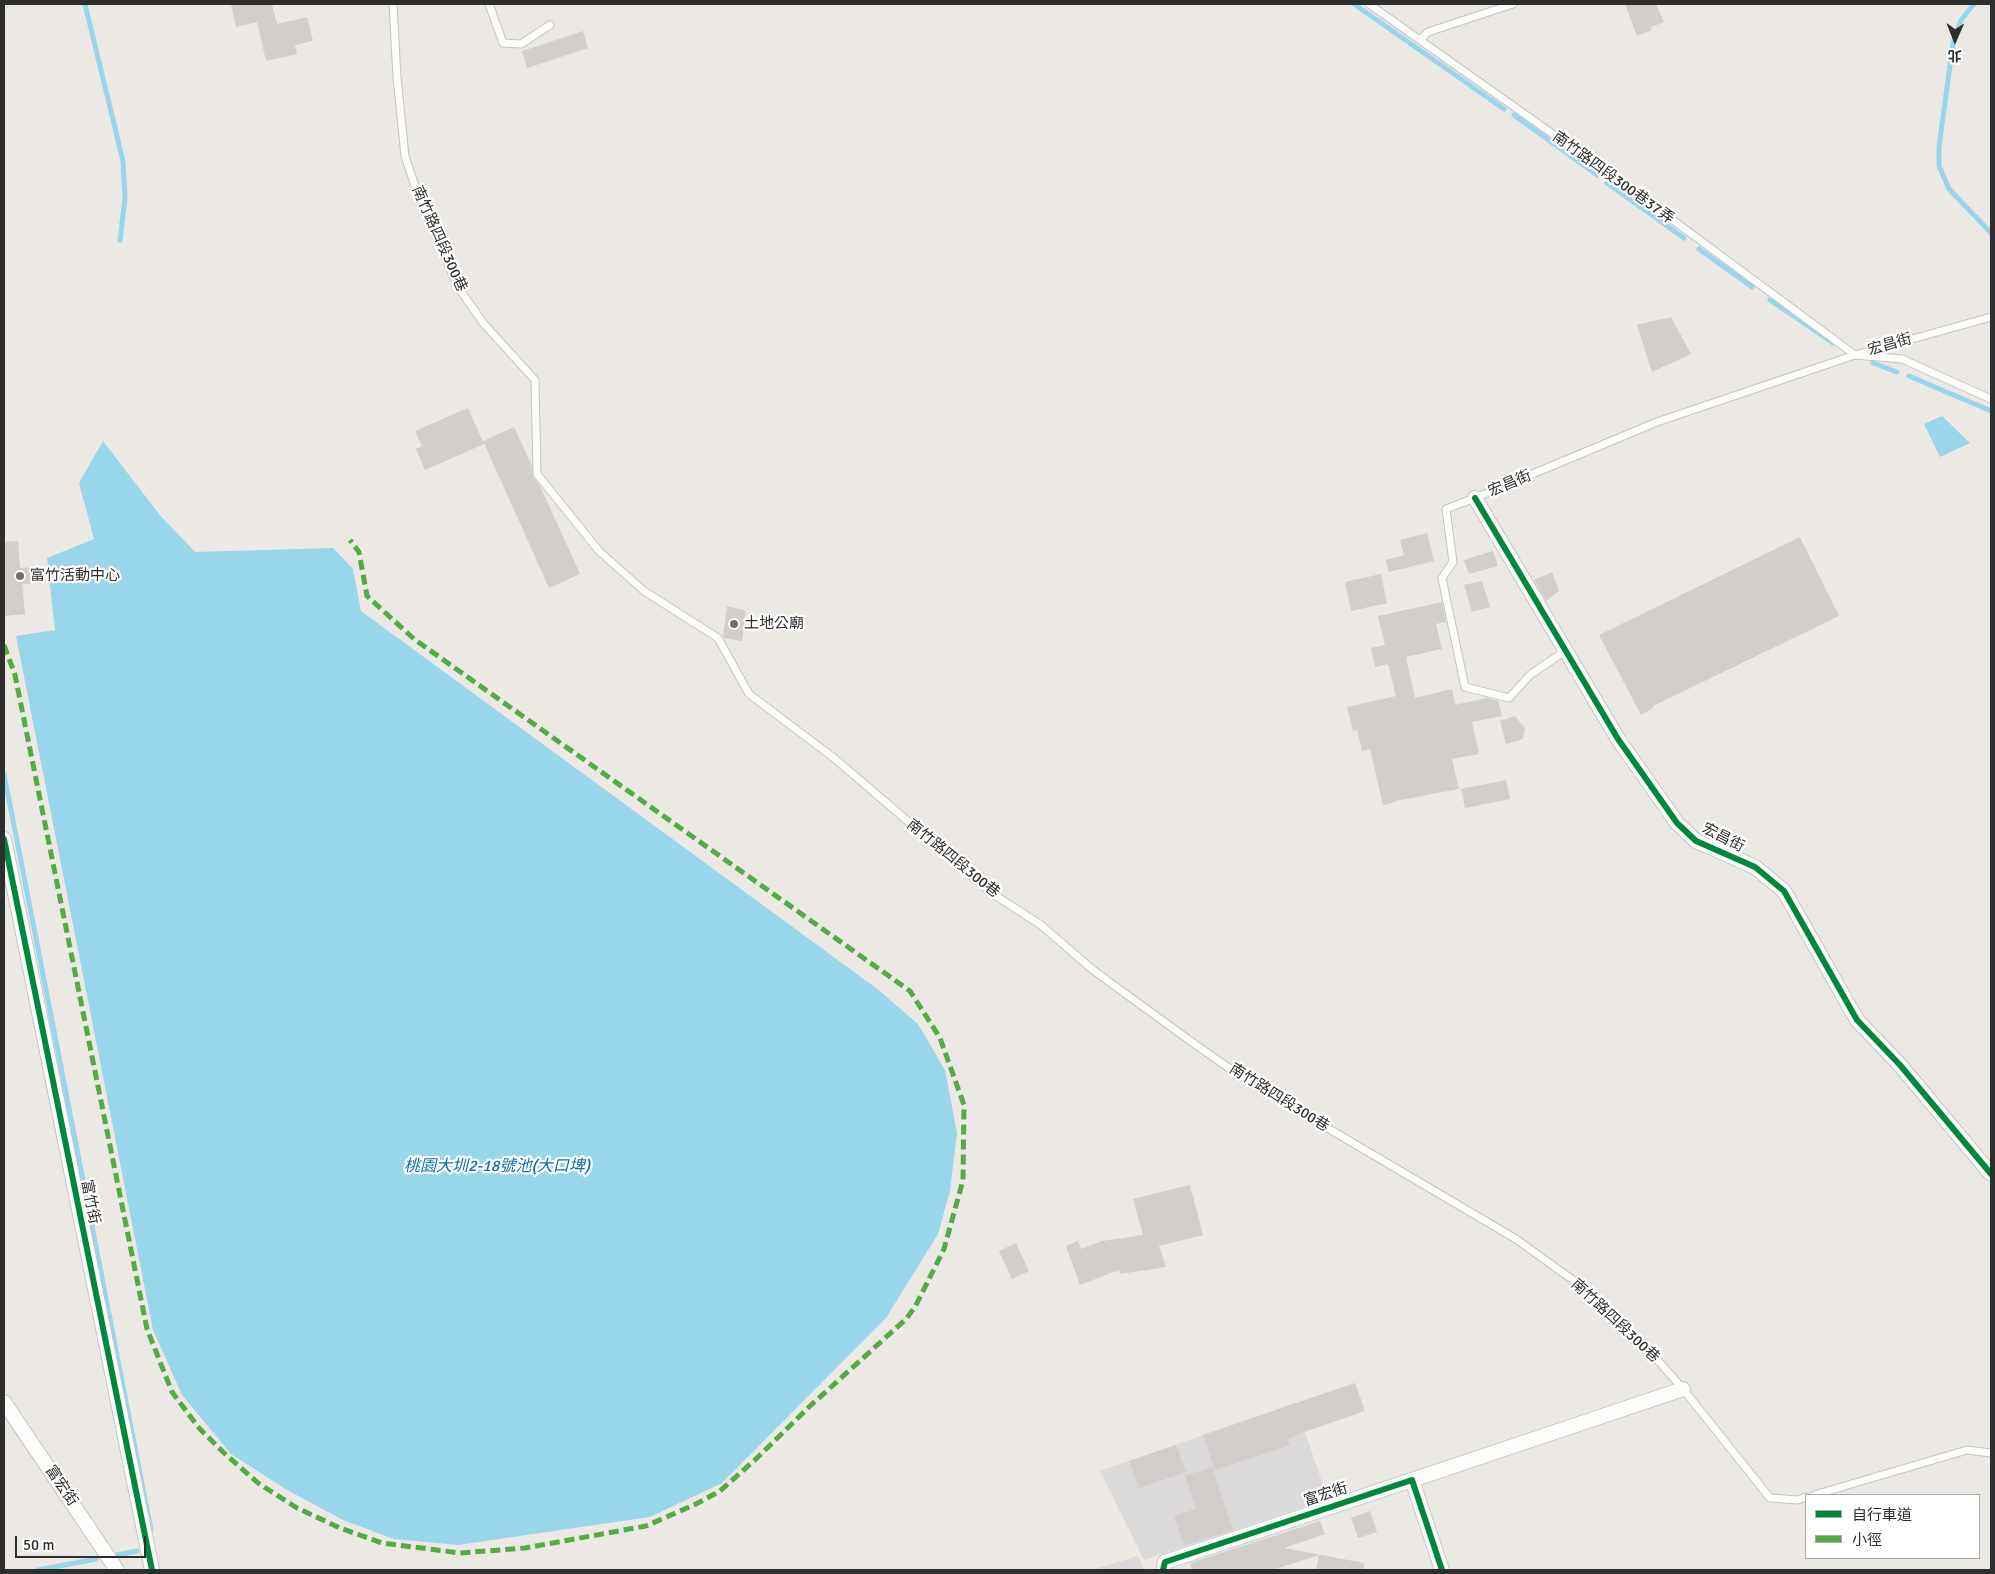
<!DOCTYPE html>
<meta charset="utf-8">
<style>
body{margin:0}
#map{position:relative;width:1995px;height:1574px;overflow:hidden;background:#ece8e4;font-family:Signika,"Noto Sans TC",sans-serif}
canvas{display:block}
.frame{position:absolute;inset:0;border:5px solid #2e2e2e;pointer-events:none}
.legend{position:absolute;left:1805px;top:1494px;width:175px;height:65px;box-sizing:border-box;background:#fff;border:1px solid #ababab;margin:0;padding:6px 9px;list-style:none;font-size:15px;color:#2e2e2e}
.legend li{display:flex;align-items:center;gap:10px;height:25px}
.legend b{width:25px;border:1px solid #ababab}
.north{position:absolute;left:1930px;top:15px;width:50px;height:50px;-webkit-text-stroke:4px #fff;paint-order:stroke;rotate:181deg;font-size:14px;font-weight:700;line-height:20px;text-align:center;color:#2e2e2e}
.north::after{content:'';display:block;margin:auto;width:18px;height:22px;background:#2e2e2e;clip-path:polygon(50% 0,100% 100%,50% 72%,0 100%)}
.scale{position:absolute;left:15px;top:1536px;width:131px;height:22px;box-sizing:border-box;border:2px solid #2e2e2e;border-top:0;padding-left:6px;font-size:15px;line-height:18px;white-space:nowrap;color:#2e2e2e;-webkit-text-stroke:4px #fff;paint-order:stroke}
</style>
<div id="map">
<canvas width="1995" height="1574"></canvas>
<div class="frame"></div>
<ul class="legend">
<li><b style="height:6px;background:#00873e"></b>自行車道</li>
<li><b style="height:6px;background:#54ab44"></b>小徑</li>
</ul>
<div class="north">北</div>
<div class="scale">50 m</div>
</div>
<script>
const c = document.querySelector('canvas').getContext('2d');
c.lineJoin = 'round';
function fill(path, color) {
  c.fillStyle = color;
  c.fill(path, 'evenodd');
}
function trace(path, color, width, dash) {
  c.strokeStyle = color;
  c.lineWidth = width;
  c.lineCap = dash ? 'butt' : 'round';
  c.setLineDash(dash || []);
  c.stroke(path);
}
function write(font, color, halo, rows, align = 'center') {
  c.font = font + ' Signika,"Noto Sans TC",sans-serif';
  c.lineWidth = 4.5;
  c.setLineDash([]);
  c.textBaseline = 'middle';
  c.strokeStyle = halo;
  c.fillStyle = color;
  for (const [text, x, y, turn = 0] of rows) {
    c.save();
    c.translate(x, y);
    c.rotate((+turn || 0) * Math.PI / 180);
    c.textAlign = isNaN(turn) ? turn : align;
    if (halo) c.strokeText(text, 0, 0);
    c.fillText(text, 0, 0);
    c.restore();
  }
}
const industrial = new Path2D(`
 M1295 1403 1328 1499 1144 1560 1100 1471Z
 M1138 1556 1144 1570H1092Z`);
const water = new Path2D(`
 M1942 416 1970 443 1940 457 1924 424Z
 M103 441 159 514 195 552 333 548 353 569 361 611 876 988 918 1024 945 1070 957 1133 950 1191 938 1234 886 1318 722 1483 650 1517 458 1545 394 1539 343 1520 287 1490 231 1454 182 1395 153 1330 16 636 55 630 47 558 94 539 79 483Z`);
const stream = new Path2D(`
 M85 4 123 161 125 198 120 240
 M1354 4 1504 109
 M1974 4 1961 20 1953 43 1939 147V166L1949 189 1991 233
 M1514 115 1597 175
 M1607 183 1684 238
 M1699 249 1752 287
 M1770 300 1833 343
 M1873 363 1897 372
 M1909 376 1991 411
 M4 774 151 1530
 M117 1555 137 1551
 M38 1570 96 1559`);
const building = new Path2D(`
 M231 4H272L277 24 307 17 313 41 295 45 297 54 266 61 257 22 236 27Z
 M1625 4H1656L1664 22 1651 27 1652 30 1637 36Z
 M583 31 588 48 527 68 522 51Z
 M1671 317 1691 354 1652 372 1637 325Z
 M468 408 484 444 425 470 416 449 422 446 415 431Z
 M514 427 532 466 533 477 541 488 580 574 549 588 483 441Z
 M1427 533 1434 561 1389 572 1386 560 1404 555 1400 540Z
 M1800 537 1839 616 1653 706V708L1641 715 1599 635Z
 M18 541 20 568 35 567 36 583 22 584 25 614 4 616V542Z
 M1493 551 1498 566 1469 574 1464 560Z
 M1552 572 1559 591 1546 601 1534 580Z
 M1381 574 1387 603 1351 611 1345 582Z
 M1482 581 1490 607 1472 612 1464 585Z
 M1442 602 1446 622 1436 624 1442 649 1406 657 1415 698 1452 689 1455 705 1487 698 1498 701 1502 716 1472 722 1479 754 1452 759 1459 789 1395 801 1396 802 1383 805 1370 749 1362 751 1357 730 1353 731 1347 707 1396 696 1388 664 1375 667 1371 648 1385 645 1378 616Z
 M727 606 746 611 742 641 724 638 723 636Z
 M1515 716 1525 728 1523 739 1506 744 1500 721Z
 M1506 780 1510 799 1465 808 1461 789Z
 M1190 1185 1203 1235 1159 1246 1166 1267 1120 1274 1119 1270 1080 1285 1066 1246 1078 1241 1081 1249 1102 1241 1143 1235 1133 1199Z
 M1016 1243 1029 1271 1012 1279 999 1251Z
 M1355 1383 1365 1411 1298 1434 1288 1439 1290 1445 1215 1470 1203 1435Z
 M1176 1445 1186 1472 1139 1488 1129 1461Z
 M1212 1467 1233 1530 1184 1546 1174 1516 1196 1509 1185 1476Z
 M1370 1511 1377 1532 1358 1538 1351 1518Z
 M1320 1521 1325 1534 1284 1548 1364 1563V1570H1316L1319 1555 1272 1570H1192L1190 1563Z`);
const lane = new Path2D(`
 M393 4 397 77 405 156 418 195 458 287 484 324 535 380 537 474 599 551 644 591 718 638 749 694 834 758 993 894 1041 925 1093 970 1189 1040 1246 1080 1516 1239 1577 1283 1654 1356 1683 1389 1770 1498 1798 1500 1806 1497
 M489 4 503 43 521 44 550 25
 M1369 4 1639 195 1855 355 1902 359 1991 399
 M1420 40 1428 32 1513 4
 M1565 651 1530 675 1509 698 1465 687 1442 578 1453 562 1446 509 1475 498 1657 422 1855 355 1991 317
 M1814 1495 1967 1450 1991 1453`);
const street = new Path2D(`
 M1475 498 1618 739 1677 823 1696 841 1755 867 1784 891 1857 1020 1900 1065 1991 1174
 M4 839 152 1570
 M4 1402 117 1570
 M1412 1480 1683 1389
 M1163 1570 1165 1562 1412 1480 1442 1570`);
const quiet = new Path2D(`
 M4 645 15 675 147 1329 172 1392 199 1428 223 1452 258 1483 297 1508 340 1528 382 1543 460 1553 525 1548 646 1526 696 1504 720 1491 756 1459 809 1407 906 1319 915 1307 944 1249 963 1180 964 1105 940 1038 910 991 414 639 367 596 359 552 350 540`);
const cycleway = new Path2D(`
 M1475 498 1618 739 1677 823 1696 841 1755 867 1784 891 1857 1020 1900 1065 1991 1174
 M4 839 152 1570
 M1163 1570 1165 1562 1412 1480 1442 1570`);
const markers = [
 [20,576,5,"#706f6e"],
 [734,624,5,"#706f6e"]
];
const streetNames = [
 ["南竹路四段300巷37弄",1613,178,36],
 ["南竹路四段300巷",439,239,66],
 ["宏昌街",1890,345,-16],
 ["宏昌街",1510,484,-23],
 ["宏昌街",1723,838,27],
 ["南竹路四段300巷",953,859,39],
 ["南竹路四段300巷",1279,1098,32],
 ["富竹街",90,1202,79],
 ["南竹路四段300巷",1615,1321,43],
 ["富宏街",61,1486,56],
 ["富宏街",1326,1495,-18]
];
const poiNames = [
 ["富竹活動中心",30,576],
 ["土地公廟",744,624]
];
const waterNames = [
 ["桃園大圳2-18號池(大口埤)",497,1167]
];
fill(industrial, '#dcd9db');
fill(water, '#99d6ec');
trace(stream, '#99d6ec', 5);
fill(building, '#d1cecb');
trace(lane, '#c5c4c5', 9);
trace(street, '#c5c4c5', 16);
trace(lane, '#fcfcfb', 7);
trace(street, '#fcfcfb', 14);
trace(quiet, '#54ab44', 5, [10, 5]);
trace(cycleway, '#00873e', 6);
for (const [x, y, r, color] of markers) {
  const dot = new Path2D();
  dot.arc(x, y, r, 0, 2 * Math.PI);
  c.fillStyle = color;
  c.fill(dot);
  trace(dot, '#fff', 2);
}
write('15px', '#2e2e2e', '#fff', streetNames);
write('15px', '#2e2e2e', '#fff', poiNames, 'left');
write('italic 16px', '#0d6fa3', '#fff', waterNames);
</script>
